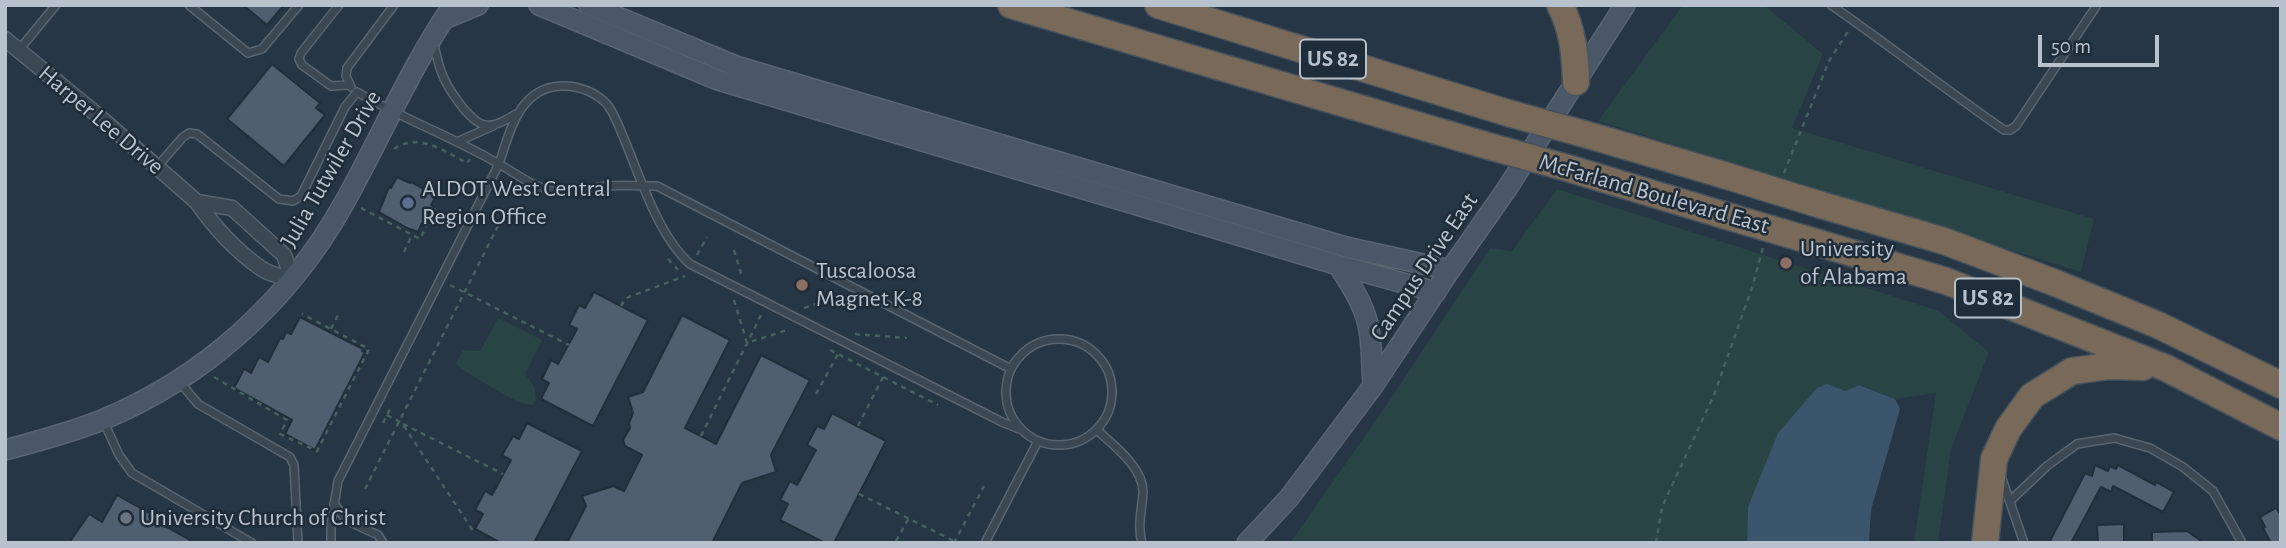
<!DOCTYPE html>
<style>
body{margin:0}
#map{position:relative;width:2286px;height:548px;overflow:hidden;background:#263644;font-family:"Alegreya Sans",sans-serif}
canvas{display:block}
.frame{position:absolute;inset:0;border:7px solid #b8c2cd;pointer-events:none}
.scale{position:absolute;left:2038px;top:35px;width:121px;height:32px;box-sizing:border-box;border:4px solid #b8c2cd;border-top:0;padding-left:9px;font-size:21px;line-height:24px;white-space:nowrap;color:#b8c2cd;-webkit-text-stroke:5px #1f2c39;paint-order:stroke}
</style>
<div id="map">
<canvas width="2286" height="548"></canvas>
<div class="frame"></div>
<div class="scale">50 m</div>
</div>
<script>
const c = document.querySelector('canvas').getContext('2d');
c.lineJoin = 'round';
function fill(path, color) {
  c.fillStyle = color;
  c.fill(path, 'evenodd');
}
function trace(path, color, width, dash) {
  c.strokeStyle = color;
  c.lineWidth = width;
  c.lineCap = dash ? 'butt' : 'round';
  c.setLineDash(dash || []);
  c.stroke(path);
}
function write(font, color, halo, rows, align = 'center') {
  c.font = font + ' "Alegreya Sans",sans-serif';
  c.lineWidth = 5;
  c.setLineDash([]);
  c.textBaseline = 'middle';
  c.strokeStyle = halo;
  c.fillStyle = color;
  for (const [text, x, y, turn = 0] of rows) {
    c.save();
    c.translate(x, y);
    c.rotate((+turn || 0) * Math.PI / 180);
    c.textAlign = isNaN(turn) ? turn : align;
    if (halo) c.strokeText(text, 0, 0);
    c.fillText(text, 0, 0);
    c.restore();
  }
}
const green = new Path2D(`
 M1683 5H1764L1823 54 1792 128 2094 219 2081 272 1598 121Z
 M1557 189 1939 311 1989 352 1951 449 1938 543H1914L1936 393 1895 399 1859 385 1845 391 1827 384 1748 507 1747 543H1290L1390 400 1490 248 1512 251Z
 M498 318 542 340 525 374 535 388 536 401 532 405C517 406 472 375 458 366L456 363 463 350 480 351Z`);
const water = new Path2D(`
 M1827 384 1845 391 1859 385 1895 399 1900 409 1871 510 1869 543H1747L1748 507 1778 433 1817 388Z`);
const building = new Path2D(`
 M243 5H284L267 25Z
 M272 64 320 103 316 108 325 115 284 166 227 119Z
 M397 177 410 183 411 182 436 196 431 205 434 207 425 225 422 223 418 232 407 228 379 212 389 187 391 188Z
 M594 292 648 320 593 426 541 399 549 383 542 379 551 360 558 364 577 329 569 325 579 305 585 308Z
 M682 315 730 340 685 428 701 436 716 444 761 355 810 380 771 455 776 472 742 483 712 543H567L586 506 582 496 613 486 624 491 642 455 625 446 623 440 630 428 629 423 633 413 628 397 643 392Z
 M300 317 363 349 362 351 365 352 315 450 285 434 292 420 234 388 244 369 251 373 259 357 268 362 280 338 283 339 286 332 291 334Z
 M832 413 886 441 834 543H825L780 520 788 504 780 500 790 481 797 485 816 450 807 445 817 426 824 429Z
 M527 423 582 451 534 543H501L475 529 483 514 475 510 485 491 492 495 511 460 502 455 513 436 519 439Z
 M2095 465 2108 471 2110 466 2116 469 2118 465 2155 485 2156 482 2174 492 2163 512 2113 486 2111 492 2101 487 2071 543H2049L2085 473 2092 476Z
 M117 495 151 514 149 517 195 543H69L89 514 102 522Z
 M2276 508 2281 515V543H2271L2263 528 2265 527 2260 517Z
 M2124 524V543H2098L2097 525Z
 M2187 531 2204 543H2152V532Z`);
const path = new Path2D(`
 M394 149C419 132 444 151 467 163L470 159
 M1784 173 1829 61 1849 30
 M361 208 420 239 435 208
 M734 250 742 277
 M404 252 412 235
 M697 255 707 237
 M668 259 678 270
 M450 285 569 345
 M734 300 747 343 790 329
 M621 306 626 298 685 276
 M804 308 831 299
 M331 329 338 315
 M855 334 907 338
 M830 350 938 405
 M214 377 287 420 280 434 317 451 369 349 302 314
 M816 394 838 354
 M387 415 402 423 475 534
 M383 423 391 407
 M403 424 503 474
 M858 426 883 377
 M701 436 762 313
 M365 489 499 224
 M859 494 958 543
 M896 541 909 518
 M954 543 984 486
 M1656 543 1662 507 1714 395 1753 285 1763 247`);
const lane = new Path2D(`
 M189 5 248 53 262 49 299 5
 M339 5 301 53 299 59 302 65 331 86 349 85
 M1831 5C1890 46 1945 89 2004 130H2010L2016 126 2097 5
 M434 45C436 53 438 63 441 71 446 86 469 122 485 125 496 127 507 119 516 114
 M19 50 56 5
 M351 87 346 76 347 68 394 5
 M459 141 493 126
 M157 167 182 138 189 133 197 134 279 199 293 201 301 196 345 107 357 92C403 119 453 137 499 164L338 481 331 524V543
 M1006 392a53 53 0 1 1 106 0a53 53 0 1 1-106 0Z
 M1011 369 657 186C640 186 623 185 607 186 591 187 574 195 558 192 537 190 517 174 499 164 510 131 519 88 561 86 578 85 599 93 609 107 616 117 620 130 625 141 641 180 659 236 690 264L1002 422 1019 429
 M179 381 198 404 290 457 294 465 298 543
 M103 420 119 455 132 473 252 543
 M1097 430C1114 446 1143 467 1143 492 1142 510 1137 525 1142 543
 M2002 479 2024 543
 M2011 500 2047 466 2077 444 2114 438 2150 448 2183 467 2213 491 2241 541 2240 543
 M334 503 346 520 378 535 383 543
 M985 543 1038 441`);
const street = new Path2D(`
 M5 39 95 113 197 202C213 226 237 252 262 269 270 274 282 277 292 280
 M197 202 232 208 284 255 292 280`);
const secondary = new Path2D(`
 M539 5 718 80 1338 265 1436 292
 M589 5 736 66 1346 247 1450 270
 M444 19 478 5
 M1338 265C1347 279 1357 293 1363 309 1373 332 1371 361 1373 386
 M5 450C38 441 70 433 102 420 204 378 289 301 343 205 380 139 410 68 453 5
 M1247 543 1289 498 1373 386 1450 270 1506 190 1625 5`);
const highway = new Path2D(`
 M1011 5 1481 144
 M1158 5 1508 113
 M1560 5C1573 29 1575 56 1576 82
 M1595 137 1724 175
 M1571 169 1720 214
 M1818 204 1944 241 2053 282 2158 325 2281 385
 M1805 239 1946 281 2166 368 2281 427
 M1985 543 1994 459 2008 429 2032 396 2072 371 2109 366 2143 367`);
const highwayBridge = new Path2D(`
 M1508 113 1595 137
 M1481 144 1571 169
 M1724 175 1818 204
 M1720 214 1805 239`);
const markers = [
 [408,203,7,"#5c6f8a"],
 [1786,263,7,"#8d6e63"],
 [802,285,7,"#8d6e63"],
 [126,518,7,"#6b7280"]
];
const shields = [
 [1333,59,66],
 [1988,298,66]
];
const shieldNames = [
 ["US 82",1333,59],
 ["US 82",1988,298]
];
const streetNames = [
 ["Harper Lee Drive",101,120,40],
 ["Julia Tutwiler Drive",331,169,-60],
 ["McFarland Boulevard East",1654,194,16],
 ["Campus Drive East",1424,267,-56]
];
const poiNames = [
 ["ALDOT West Central",422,189],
 ["Region Office",422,217],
 ["University",1800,249],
 ["of Alabama",1800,277],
 ["Tuscaloosa",816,271],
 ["Magnet K-8",816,299],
 ["University Church of Christ",140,518]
];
fill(green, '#284445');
fill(water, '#3b556d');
fill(building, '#4f5f6f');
trace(building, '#212e3b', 2);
trace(lane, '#596571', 10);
trace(street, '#596571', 17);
trace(secondary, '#596571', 22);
trace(highway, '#45525e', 29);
trace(path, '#476061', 2.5, [5, 5]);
trace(lane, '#3b4753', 7);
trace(street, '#3b4753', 14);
trace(secondary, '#495766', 19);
trace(highway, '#796958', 26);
trace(highwayBridge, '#45525e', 29, []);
trace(highwayBridge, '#796958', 26);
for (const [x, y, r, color] of markers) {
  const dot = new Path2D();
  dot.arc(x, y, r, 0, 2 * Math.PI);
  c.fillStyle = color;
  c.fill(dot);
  trace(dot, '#1f2c39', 2.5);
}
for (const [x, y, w] of shields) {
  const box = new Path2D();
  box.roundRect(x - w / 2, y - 19.5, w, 39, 5);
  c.fillStyle = '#1f2c39';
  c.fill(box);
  trace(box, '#b8c2cd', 2);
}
write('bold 23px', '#b8c2cd', null, shieldNames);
write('24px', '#b8c2cd', '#1f2c39', streetNames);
write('24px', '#b8c2cd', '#1f2c39', poiNames, 'left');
</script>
